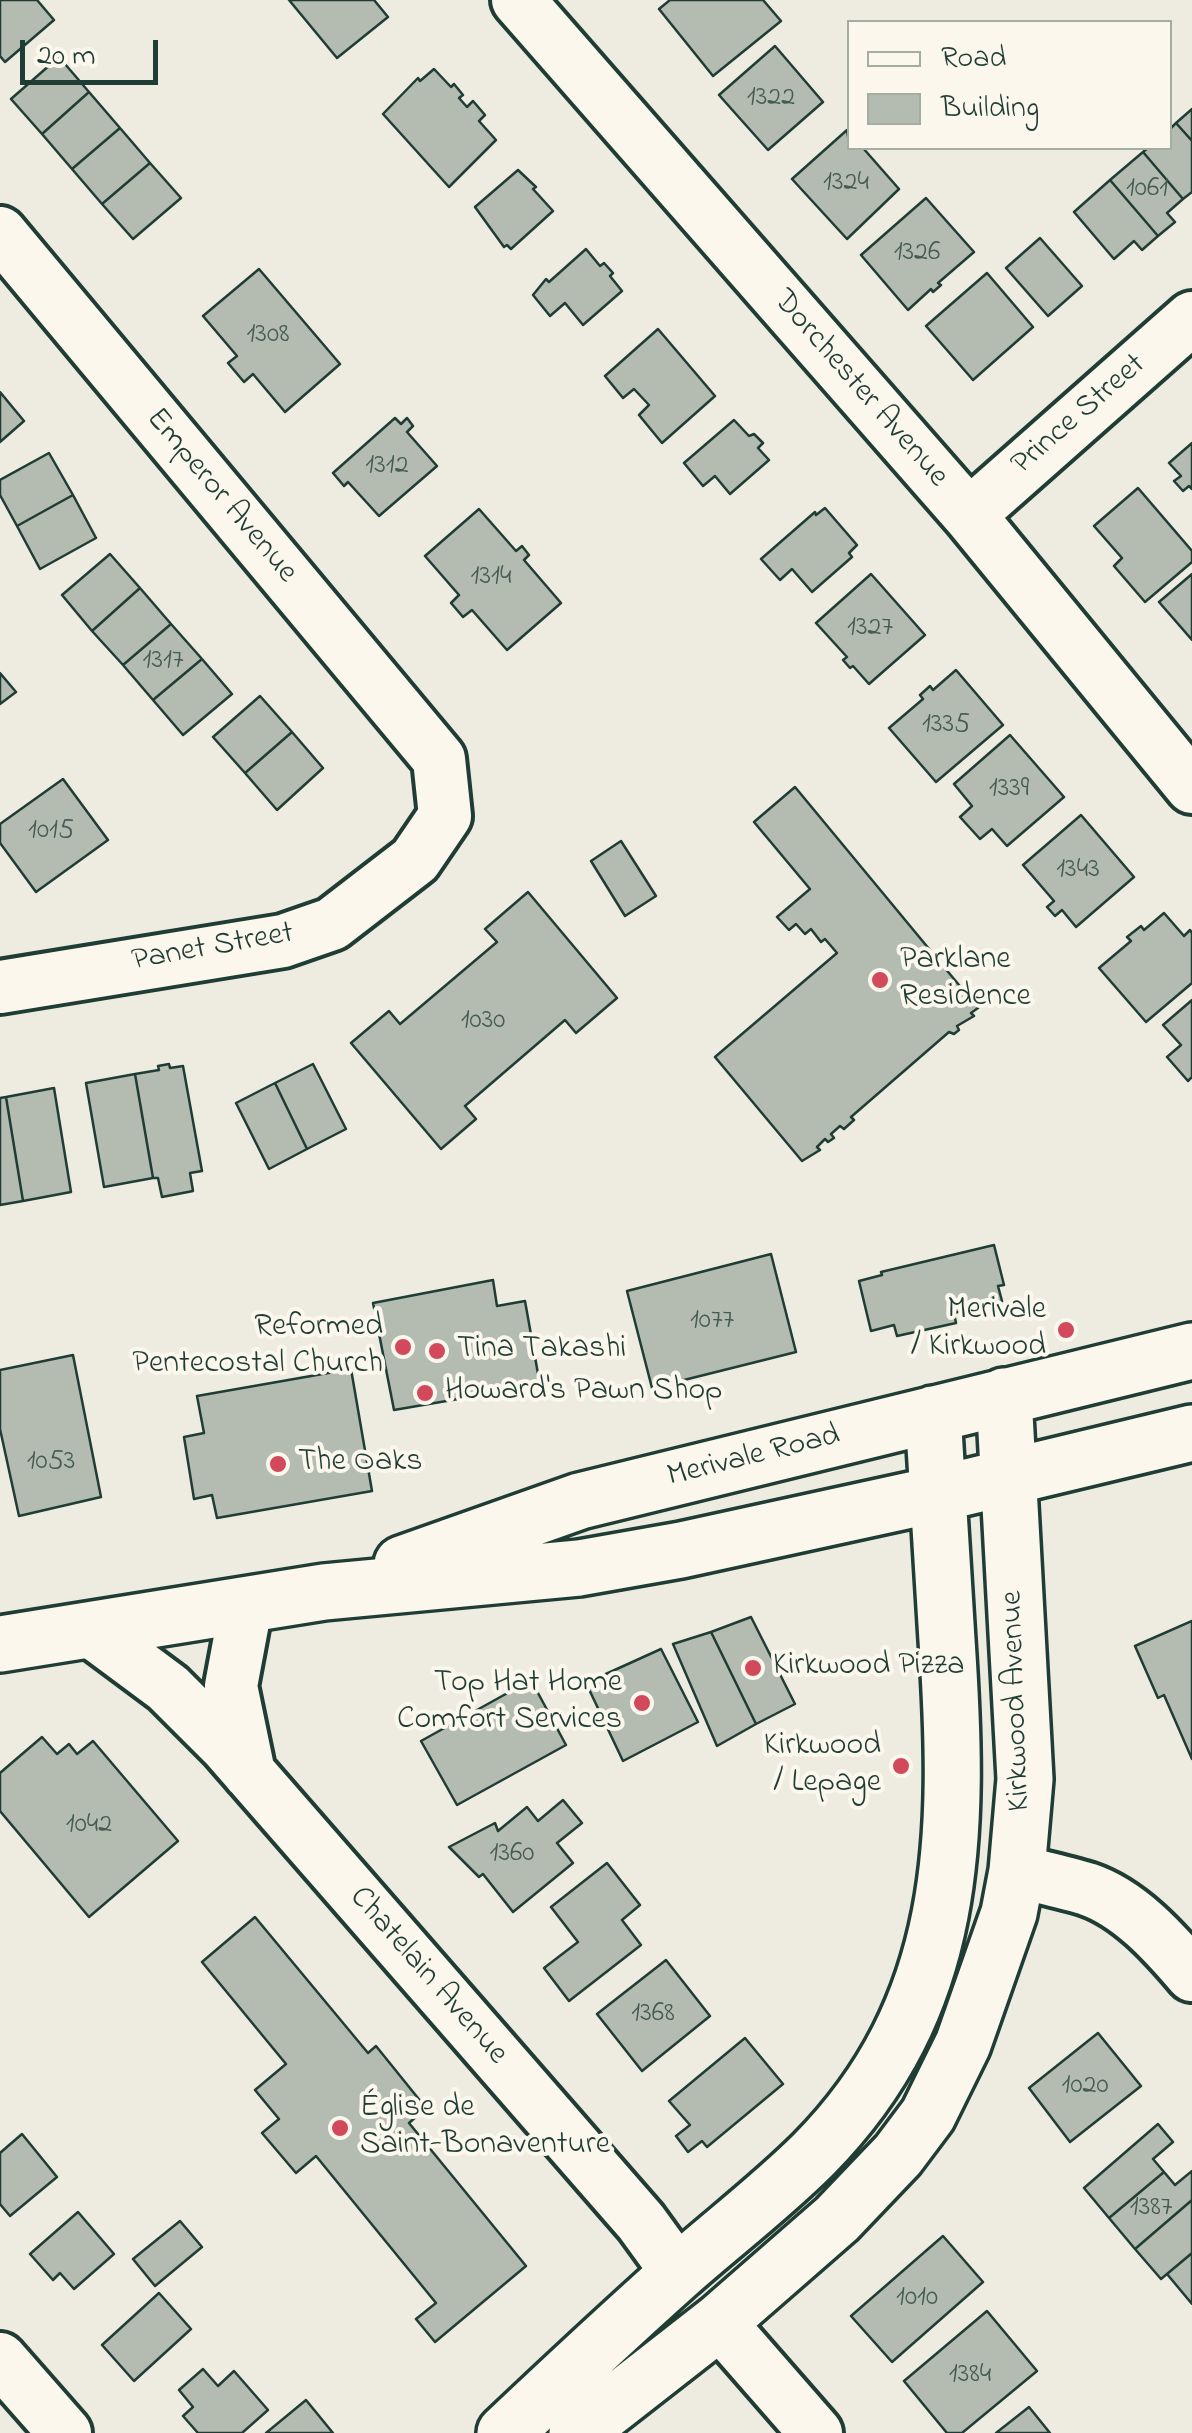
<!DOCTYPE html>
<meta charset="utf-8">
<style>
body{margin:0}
#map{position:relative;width:1192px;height:2433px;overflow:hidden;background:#eeece1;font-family:"Indie Flower",sans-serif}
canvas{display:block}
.legend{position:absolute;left:847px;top:20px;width:325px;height:130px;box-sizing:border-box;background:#fbf7ec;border:2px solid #a3ada2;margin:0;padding:12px 18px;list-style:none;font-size:30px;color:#1f3d34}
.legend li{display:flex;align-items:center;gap:20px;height:50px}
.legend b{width:50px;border:2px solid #a3ada2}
.scale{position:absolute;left:20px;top:40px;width:138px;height:45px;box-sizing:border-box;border:5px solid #1f3d34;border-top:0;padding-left:12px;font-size:30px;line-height:35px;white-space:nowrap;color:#1f3d34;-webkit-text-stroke:8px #fbf7ec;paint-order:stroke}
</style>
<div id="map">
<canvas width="1192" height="2433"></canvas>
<ul class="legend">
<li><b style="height:12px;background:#fbf7ec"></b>Road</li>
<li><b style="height:28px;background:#b4bbb0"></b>Building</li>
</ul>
<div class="scale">20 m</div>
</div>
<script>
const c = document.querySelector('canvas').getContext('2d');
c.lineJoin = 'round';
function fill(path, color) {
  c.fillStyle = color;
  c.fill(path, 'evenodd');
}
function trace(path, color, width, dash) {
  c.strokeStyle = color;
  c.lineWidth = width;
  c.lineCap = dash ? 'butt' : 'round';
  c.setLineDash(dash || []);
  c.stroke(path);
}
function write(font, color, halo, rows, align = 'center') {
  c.font = font + ' "Indie Flower",sans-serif';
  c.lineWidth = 8;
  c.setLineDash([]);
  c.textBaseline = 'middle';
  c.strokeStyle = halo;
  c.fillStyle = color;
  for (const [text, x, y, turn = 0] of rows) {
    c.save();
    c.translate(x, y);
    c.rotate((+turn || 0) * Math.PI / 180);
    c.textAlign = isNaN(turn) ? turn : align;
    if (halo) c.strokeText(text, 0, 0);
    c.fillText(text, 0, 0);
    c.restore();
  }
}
const building = new Path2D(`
 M0 0H37L54 20 5 62 0 56Z
 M289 0H374L388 17 337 58Z
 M670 0H763L781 21 713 76 659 9Z
 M775 46 823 102 768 150 719 95Z
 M59 57 89 92 42 134 11 99Z
 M434 69 451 87 454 84 463 95 459 98 467 107 473 101 485 115 479 121 496 140 449 187 383 114 418 78 420 81Z
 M89 92 120 128 72 169 42 134Z
 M1192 109V141L1176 123Z
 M1176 123 1192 141V192L1183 199 1143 152 1148 148H1170V129Z
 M120 128 150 163 102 204 72 169Z
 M847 130 850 148H863L899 189 847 239 792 179Z
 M1143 152 1183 199 1167 213 1175 222 1158 236 1110 180Z
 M150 163 181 198 133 239 102 204Z
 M518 170 536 187 533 189 553 211 511 249 507 245 504 247 475 207Z
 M1110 180 1158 236 1142 250 1134 241 1114 259 1074 212Z
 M926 198 974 252 938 283 941 285 933 292 931 289 908 310 861 255Z
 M1040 238 1082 286 1048 316 1006 268Z
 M586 249 600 266 604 263 613 273 610 276 622 291 583 325 565 303 550 316 533 295 546 279 549 282Z
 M259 269 340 364 285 412 253 374 244 382 228 363 237 356 203 316Z
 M987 273 1033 327 973 380 926 326Z
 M658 329 715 396 662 443 639 415 649 405 634 389 623 398 605 376Z
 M0 392 24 421 0 442Z
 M395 418 401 424 407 418 413 426 407 432 437 466 379 516 348 482 344 486 333 473Z
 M734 420 749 436 754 434 763 443 758 448 769 460 730 494 715 476 703 486 684 463Z
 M1192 443V489L1189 486 1183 491 1174 481 1181 476 1169 463Z
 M49 453 73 495 17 526 0 495V480Z
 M1138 488 1192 551V562L1145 602 1114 566 1122 558 1094 526Z
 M73 495 96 538 40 569 17 526Z
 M825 508 857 545 849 553 852 557 812 592 792 569 780 580 761 559 815 512 816 515Z
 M479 509 516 551 522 546 529 555 524 560 561 603 507 650 472 610 463 617 451 603 459 595 425 556Z
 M110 554 140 588 92 631 62 595Z
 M871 574 925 635 869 684 853 666 850 668 843 660 847 657 816 623Z
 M1192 574V640L1159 602Z
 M140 588 171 624 123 665 92 631Z
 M171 624 202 659 153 700 123 665Z
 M202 659 232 694 183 735 153 700Z
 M956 670 1003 725 936 782 889 728 923 699 920 695 930 686 933 690Z
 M0 673 16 692 0 704Z
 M260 696 292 732 245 773 213 737Z
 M292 732 323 768 277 810 245 773Z
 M1010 735 1064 797 1007 846 992 829 980 839 960 817 972 806 954 784Z
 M63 779 108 840 36 892 0 843V824Z
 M795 787 978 1008 971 1013 974 1016 957 1026 959 1030 954 1034 949 1032 851 1117 854 1120 844 1129 840 1126 831 1134 834 1138 828 1142 825 1139 817 1147 820 1150 802 1161 715 1057 837 953 825 939 821 942 811 929 805 934 796 924 789 930 777 917 810 889 754 822Z
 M1081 815 1134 877 1076 927 1062 910 1055 916 1047 907 1054 901 1023 865Z
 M621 841 656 896 625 916 591 861Z
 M528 892 617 998 576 1033 565 1020 465 1106 476 1119 441 1149 351 1043 389 1011 400 1024 497 942 485 929Z
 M1164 913 1184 936 1190 930 1192 933V983L1146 1022 1099 968 1131 941 1127 937 1141 926 1144 930Z
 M1192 1000V1077L1188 1081 1167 1057 1181 1045 1163 1025Z
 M169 1064 170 1068 183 1066 202 1171 190 1173 193 1191 162 1197 158 1178H153L135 1074 159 1070 158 1066Z
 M313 1064 346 1129 307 1149 275 1083Z
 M135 1074 153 1178 104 1187 86 1083Z
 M275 1083 307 1149 269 1169 236 1103Z
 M54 1088 71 1192 23 1201 6 1097Z
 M6 1097 23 1201 0 1205V1098Z
 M994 1245 1004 1285 998 1286 1002 1301 954 1313 956 1323 897 1336 894 1325 871 1331 859 1281 882 1275 881 1272Z
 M771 1254 796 1352 652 1388 627 1291Z
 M493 1280 497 1306 525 1301 540 1385 394 1410 373 1303Z
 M73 1355 101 1497 19 1516 0 1429V1370Z
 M351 1369 372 1491 217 1518 212 1495 194 1499 184 1437 204 1433 197 1396Z
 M751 1617 795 1704 756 1724 711 1632Z
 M1192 1621V1759L1164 1695 1158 1698 1135 1646Z
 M711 1632 756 1724 717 1746 673 1644Z
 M661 1649 698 1722 623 1761 586 1683Z
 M531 1680 566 1745 457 1805 421 1741Z
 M42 1737 57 1754 69 1744 77 1754 93 1741 178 1841 89 1917 0 1811V1773Z
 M563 1800 582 1823 557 1843 573 1863 513 1912 483 1874 479 1877 449 1847 495 1823 498 1831 527 1807 538 1821Z
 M607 1863 640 1905 622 1920 641 1945 569 2001 544 1968 578 1942 551 1907Z
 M255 1917 368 2053 376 2046 426 2108 409 2123 526 2266 435 2342 416 2319 436 2303 316 2156 296 2173 262 2133 279 2119 255 2090 286 2064 202 1962Z
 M666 1960 710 2016 642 2071 597 2014Z
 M1098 2033 1141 2086 1070 2142 1029 2088Z
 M745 2038 783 2084 707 2147 702 2141 688 2152 676 2136 690 2125 669 2101Z
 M1158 2124 1173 2142 1153 2159 1164 2172 1109 2218 1084 2188Z
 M22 2134 57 2177 10 2216 0 2204V2153Z
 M1192 2171V2200L1135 2249 1109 2218 1164 2172 1175 2185Z
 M1192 2200V2253L1161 2279 1135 2249Z
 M78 2212 114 2254 74 2289 60 2273 53 2280 30 2254Z
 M180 2221 202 2247 155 2286 133 2259Z
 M943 2236 983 2282 892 2362 851 2316Z
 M1192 2253V2304L1167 2274Z
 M159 2293 191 2329 134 2381 102 2345Z
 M987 2311 1037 2371 962 2433H947L904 2381Z
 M203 2369 218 2386 234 2371 268 2410 242 2433H198L183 2416 193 2407 179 2390Z
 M306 2400 333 2433H266Z
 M1029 2407 1050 2433H996Z`);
const street = new Path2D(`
 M518 0 969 515 1192 787
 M0 233 439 759 445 816 415 860 332 924 283 941 0 987
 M969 515 1192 318
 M246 1606 231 1686 249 1773
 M90 1630 168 1688 225 1745 641 2222 678 2273
 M1017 1871C1040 1877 1064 1882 1087 1889 1129 1903 1164 1942 1192 1975
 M719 2322 816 2433
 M0 2359 65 2433`);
const secondary = new Path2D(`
 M402 1564 580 1501 1192 1351
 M0 1644 324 1592 579 1568 681 1550 938 1494 1192 1433
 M505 2433C562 2379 619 2326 677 2274 722 2234 771 2197 814 2154 960 2006 960 1834 947 1640 942 1564 937 1489 933 1414
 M577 2433 719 2322 837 2219 898 2155 928 2115 963 2044 1009 1913 1017 1871 1025 1779 1004 1396`);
const markers = [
 [880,980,10,"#d1495b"],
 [1066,1330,10,"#d1495b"],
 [403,1347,10,"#d1495b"],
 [437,1351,10,"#d1495b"],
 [425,1393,10,"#d1495b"],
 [278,1464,10,"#d1495b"],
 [753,1668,10,"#d1495b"],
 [642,1703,10,"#d1495b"],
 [901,1766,10,"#d1495b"],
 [340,2128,10,"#d1495b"]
];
const numberNames = [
 ["1322",771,99],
 ["1324",846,184],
 ["1061",1147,190],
 ["1326",917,254],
 ["1308",268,336],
 ["1312",387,467],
 ["1314",491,578],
 ["1327",870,629],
 ["1317",163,662],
 ["1335",946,726],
 ["1339",1009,790],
 ["1015",51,832],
 ["1343",1078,871],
 ["1030",483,1022],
 ["1077",712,1322],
 ["1053",51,1463],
 ["1042",89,1826],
 ["1360",512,1855],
 ["1368",653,2015],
 ["1020",1085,2087],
 ["1387",1151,2209],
 ["1010",917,2299],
 ["1384",970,2376]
];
const streetNames = [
 ["Dorchester Avenue",859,390,49],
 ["Prince Street",1080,416,-41],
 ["Emperor Avenue",220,497,50],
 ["Panet Street",213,949,-10],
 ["Merivale Road",754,1458,-14],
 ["Kirkwood Avenue",1018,1701,-92],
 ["Chatelain Avenue",427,1977,49]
];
const poiNames = [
 ["Parklane",900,962],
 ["Residence",900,999],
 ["Merivale",1046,1312,"right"],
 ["/ Kirkwood",1046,1349,"right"],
 ["Reformed",383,1329,"right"],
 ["Pentecostal Church",383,1366,"right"],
 ["Tina Takashi",457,1351],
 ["Howard's Pawn Shop",445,1393],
 ["The Oaks",298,1464],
 ["Kirkwood Pizza",773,1668],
 ["Top Hat Home",622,1685,"right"],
 ["Comfort Services",622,1722,"right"],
 ["Kirkwood",881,1748,"right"],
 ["/ Lepage",881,1785,"right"],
 ["Église de",360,2110],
 ["Saint-Bonaventure",360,2147]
];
fill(building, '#b4bbb0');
trace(building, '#1f3d34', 2.5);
trace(street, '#1f3d34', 60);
trace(secondary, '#1f3d34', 62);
trace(street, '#fbf7ec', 52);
trace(secondary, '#fbf7ec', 55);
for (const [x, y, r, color] of markers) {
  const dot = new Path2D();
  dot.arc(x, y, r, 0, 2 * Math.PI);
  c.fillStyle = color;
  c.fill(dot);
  trace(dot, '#fbf7ec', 4);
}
write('28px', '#445c53', null, numberNames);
write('32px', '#1f3d34', '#fbf7ec', streetNames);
write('32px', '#1f3d34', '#fbf7ec', poiNames, 'left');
</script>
